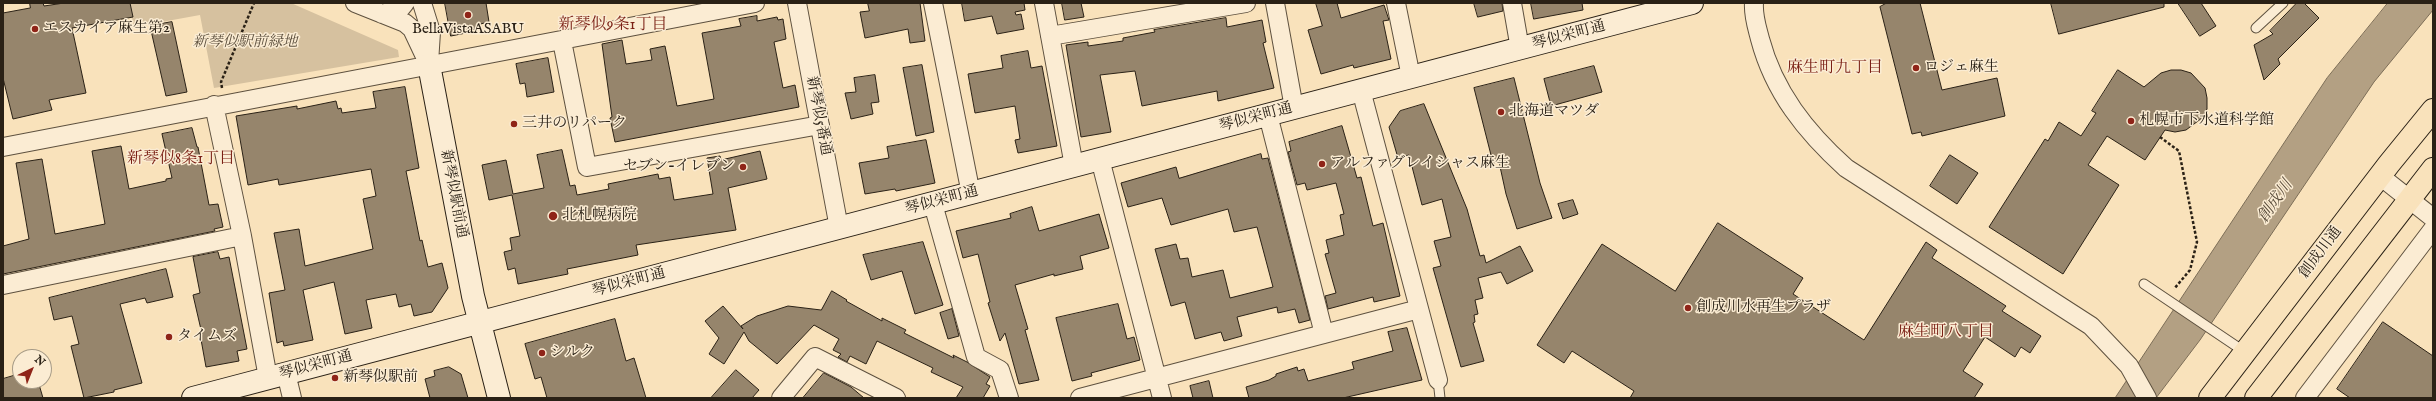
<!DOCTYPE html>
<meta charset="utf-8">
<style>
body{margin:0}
#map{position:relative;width:2436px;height:401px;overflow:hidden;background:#f9e2bb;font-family:"IM FELL English",serif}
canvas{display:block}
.frame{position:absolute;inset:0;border:4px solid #2a2116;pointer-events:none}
.north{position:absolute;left:12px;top:349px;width:40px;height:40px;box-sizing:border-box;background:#fbecd3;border:1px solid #a79b87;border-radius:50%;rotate:43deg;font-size:11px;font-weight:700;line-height:16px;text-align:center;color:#2a2116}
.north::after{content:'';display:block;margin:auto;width:14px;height:18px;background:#8f2418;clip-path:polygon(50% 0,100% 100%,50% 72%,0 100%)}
</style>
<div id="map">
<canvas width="2436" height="401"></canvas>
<div class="frame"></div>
<div class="north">N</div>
</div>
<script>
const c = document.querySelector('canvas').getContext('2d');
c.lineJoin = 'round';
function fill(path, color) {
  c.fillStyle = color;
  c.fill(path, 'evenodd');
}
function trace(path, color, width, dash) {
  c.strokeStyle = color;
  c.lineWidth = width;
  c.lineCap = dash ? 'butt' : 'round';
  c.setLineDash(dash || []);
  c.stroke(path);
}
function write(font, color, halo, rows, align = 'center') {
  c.font = font + ' "IM FELL English","Noto Serif JP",serif';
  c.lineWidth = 3;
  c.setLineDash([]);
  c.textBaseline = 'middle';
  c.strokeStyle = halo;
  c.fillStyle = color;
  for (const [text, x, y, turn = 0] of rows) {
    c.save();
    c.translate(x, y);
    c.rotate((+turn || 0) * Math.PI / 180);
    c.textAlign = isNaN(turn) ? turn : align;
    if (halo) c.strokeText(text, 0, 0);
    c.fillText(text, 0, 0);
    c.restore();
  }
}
const green = new Path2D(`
 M129 3H291L398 50 399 57 214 88 200 15 134 27Z`);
const water = new Path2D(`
 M2388 3H2433V10L2374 82 2200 340 2156 398H2115L2327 78Z`);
const building = new Path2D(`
 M30 3H43L44 6 64 3H130L133 17 72 28 86 93 49 100 52 110 13 119 3 78V13L30 8Z
 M445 3H486L489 22 476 25 477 29 470 30 471 32 451 36Z
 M868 3H920L925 41 910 43 908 29 865 38 860 12 869 11Z
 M962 3H1024L1025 10 1015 12 1016 15 1021 14 1024 29 997 34 992 16 965 21Z
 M1062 3H1081L1084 17 1065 20Z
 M1316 3H1337L1341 18 1384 5 1389 20 1383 21 1391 59 1354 68 1353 65 1321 74 1308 30 1322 26Z
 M1474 3H1502L1503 11 1478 17Z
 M1531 3H1582L1583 10 1534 19Z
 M1887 3H1920L1942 90 1997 78 2005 116 1922 136 1921 132 1912 134 1880 7Z
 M2051 3H2164V7L2059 34Z
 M2178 3H2201L2216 26 2200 36Z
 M2297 3H2304L2319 18 2278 59 2280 64 2264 80 2254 45 2273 34 2270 31Z
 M757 16V21L777 17 778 20 783 19 786 39 774 42 783 88 795 85 799 107 615 142 610 118 612 117 602 44 622 40 626 64 652 60 650 49 665 46 677 106 714 99 702 33 741 26 739 19Z
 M1226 18 1227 27 1262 20 1266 42 1263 43 1274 88 1218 101 1217 91 1142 106 1135 71 1100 75 1111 132 1081 137 1066 45 1088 42V46L1123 41V38L1155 32 1154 30Z
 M172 22 187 92 166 96 150 26Z
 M1028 51 1031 68 1042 66 1057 146 1018 153 1015 140 1020 139 1015 106 975 113 968 74 1003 68 1001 56Z
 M548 58 554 92 527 97 525 83 520 84 516 64Z
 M922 65 934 132 916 136 903 68Z
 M1594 66 1602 92 1551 106 1544 79Z
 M2118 70 2144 87 2161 73 2171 70H2181L2191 73 2205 88 2207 98V109L2202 118 2186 130 2175 132 2165 130 2145 160 2107 136 2088 165 2119 185 2063 274 1989 227 2045 139 2048 141 2059 122 2081 136 2096 113 2092 111Z
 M875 75 879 102 871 103 873 114 851 119 845 93 856 92 854 78Z
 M1514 78 1540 183 1552 218 1517 229 1506 194 1499 162 1493 163 1474 88Z
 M405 87 419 168 406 171 420 241 422 240 428 267 442 263 448 288 432 312 414 316 411 304 399 307 396 294 366 300 372 328 345 334 334 282 303 290 313 340 284 346 283 341 277 343 269 293 285 290 274 233 299 229 305 266 373 249 363 199 376 196 371 169 279 185 278 179 248 185 236 116 297 106V109L336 101 338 109 341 108 342 113 376 108 373 92Z
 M1424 104 1467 209 1480 256 1484 255 1486 263 1520 246 1533 271 1507 284 1501 272 1478 278 1483 298 1475 300 1478 314 1474 315 1475 322 1473 323 1484 361 1461 367 1433 268 1441 266 1434 241 1451 237 1442 199 1422 205 1409 155 1398 158 1389 127 1400 111Z
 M1342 126 1357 178 1361 177 1373 226 1383 223 1400 296 1374 302 1373 297 1328 309 1325 296 1336 293 1325 254 1329 253 1326 240 1344 235 1340 215 1344 214 1336 183 1307 190 1305 183 1297 185 1288 152 1291 151 1289 142Z
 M192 128 197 147H198L209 205 218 204 223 227 214 229 215 231 3 274V246L29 239 16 163 42 159 55 234 105 224 92 151 121 146 129 189 166 181V179L172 178 162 134Z
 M926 140 935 183 896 191 895 189 865 194 859 163 889 158 887 147Z
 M562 150 570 186 575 185 577 195 609 189 608 184 658 174 659 179 670 177 674 200 713 194 707 158 720 156 721 160 760 151 767 179 728 188 736 230 636 245 638 255 567 269 568 274 518 284 515 268 508 270 504 252 512 250 510 238 520 236 512 195 489 200 482 165 506 160 513 194 544 188 537 155Z
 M1261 154 1262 159 1268 158 1310 320 1299 323 1295 309 1278 313 1277 307 1237 317 1242 336 1224 341 1221 332 1195 339 1185 302 1171 306 1155 249 1176 244 1180 259 1188 258 1192 277 1223 270 1230 298 1273 287 1257 227 1234 232 1228 209 1171 225 1162 198 1128 207 1121 183 1176 167 1179 178Z
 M1950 155 1978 173 1957 204 1930 186Z
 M1573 200 1578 214 1563 219 1558 204Z
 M1032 207 1039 231 1099 214 1109 248 1080 256 1083 269 1054 276V274L1015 285 1028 329 1025 330 1039 380 1019 384 1005 333 1000 341 988 303 990 302 978 254 963 258 956 231 1011 218 1010 214Z
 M1718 223 1803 278 1793 294 1864 340 1926 242 1937 250 1932 258 2006 306 2002 311 2041 336 2030 353 2021 347 2015 357 1985 337 1963 371 1983 384 1974 398H1630L1634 391 1572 351 1564 363 1537 345 1602 244 1675 291Z
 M923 242 943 305 915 314 902 271 871 280 863 255Z
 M218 252 220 259 229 257 247 349 237 351 239 361 206 367 200 334H202L193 295 200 293 193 257Z
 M166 269 173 297 147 303 145 298 120 304 142 383 114 390V392L84 398 71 346 79 344 72 316 54 320 49 298Z
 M832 291 847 300 846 301 882 321V318L906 330 904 333 954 358 953 355 967 362 990 377 986 384 990 386 983 398H956L963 387 931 372 933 368 877 341 866 364 850 356 847 362 838 357 841 354 833 350 839 339 814 325 777 364 749 341 744 332 724 364 709 354 719 338 705 321 723 306 743 329 741 326 757 316 788 306 821 310Z
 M1118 304 1127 339 1134 337 1140 360 1091 373 1092 376 1072 381 1056 318Z
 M952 309 959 336 948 339 940 313Z
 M615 319 626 361 634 358 646 398H547L541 377 535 379 525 344Z
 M2383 322 2433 356V398H2350L2337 389Z
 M1407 328 1422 380 1343 398H1249L1246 387 1269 380 1276 376V374L1297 367 1298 371 1304 369 1308 381 1354 369 1352 362 1393 351 1388 332Z
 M449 367 461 374 468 398H430L425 379 435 376 434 371Z
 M736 370 759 390 752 398H711Z
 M824 373 851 387 864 398H803Z
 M20 374V381H38L43 398H3V379Z
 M1209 381 1213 398H1193L1190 386Z`);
const path = new Path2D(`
 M222 88 221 82 254 3
 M2160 137 2179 151 2197 242 2190 270 2174 289`);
const lane = new Path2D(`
 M2256 28 2283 3
 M2144 284 2245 352
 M1438 380 1440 398`);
const street = new Path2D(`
 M355 3 405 23 412 29 429 65
 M422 3 431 32 429 63
 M797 3 839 228
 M933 3 971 194
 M1044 3 1074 166
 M1275 3 1294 108
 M1396 3 1411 77
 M1512 3 1520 49
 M1754 3C1753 16 1757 27 1760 39 1774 92 1806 132 1846 168L2091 326 2129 366 2147 398
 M382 14 401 8 405 3
 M1050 36 1246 3
 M562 41 587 167 820 125
 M1361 90 1438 380
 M214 105 242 236 268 378
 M1268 115 1324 334
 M3 147 755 3
 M1100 159 1162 398
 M2380 176 2433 218
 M933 204 976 357 1000 370 1009 398
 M3 285 242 236
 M286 373 292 398
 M781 398 815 357 896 398
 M1080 398 1419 309
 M2305 398 2433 229`);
const secondary = new Path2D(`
 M429 65 473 296 499 398
 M193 398 1692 3`);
const highway = new Path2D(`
 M2210 398 2389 164 2433 110
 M2256 398 2433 169`);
const markers = [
 [468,15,4,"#8f2418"],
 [35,29,4,"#8f2418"],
 [1916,68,4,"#8f2418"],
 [1501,112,4,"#8f2418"],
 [2131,121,4,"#8f2418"],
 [514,124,4,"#8f2418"],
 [1322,164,4,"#8f2418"],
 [743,167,4,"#8f2418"],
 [553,216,5,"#8f2418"],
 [1688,308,4,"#8f2418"],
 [169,337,4,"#8f2418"],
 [542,353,4,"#8f2418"],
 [335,378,4,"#8f2418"]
];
const poiNames = [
 ["エスカイア麻生第2",43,29],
 ["BellaVistaASABU",468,30,"center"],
 ["ロジェ麻生",1924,68],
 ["北海道マツダ",1509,112],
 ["札幌市下水道科学館",2139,121],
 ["三井のリパーク",522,124],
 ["アルファグレイシャス麻生",1330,164],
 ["セブン-イレブン",735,167,"right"],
 ["北札幌病院",562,216],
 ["創成川水再生プラザ",1696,308],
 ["タイムズ",177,337],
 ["シルク",550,353],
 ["新琴似駅前",343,378]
];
const streetNames = [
 ["琴似栄町通",1569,36,-15],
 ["新琴似5番通",818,116,79],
 ["琴似栄町通",1256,118,-15],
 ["新琴似駅前通",453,194,79],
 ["琴似栄町通",942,201,-15],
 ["創成川通",2321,253,-53],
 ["琴似栄町通",629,283,-15],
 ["琴似栄町通",316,366,-15]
];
const parkNames = [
 ["新琴似駅前緑地",245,43]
];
const neighbourhoodNames = [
 ["新琴似9条1丁目",613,26],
 ["麻生町九丁目",1835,69],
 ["新琴似8条1丁目",181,160],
 ["麻生町八丁目",1946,333]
];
const waterNames = [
 ["創成川",2276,202,-55]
];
fill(green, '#d6c19f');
fill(water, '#b3a083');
trace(water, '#7c6d57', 1);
fill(building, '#96856c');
trace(building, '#2a2116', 1);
trace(lane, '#5e513f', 11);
trace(street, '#5e513f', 20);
trace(secondary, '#2a2116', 24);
trace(highway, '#2a2116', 24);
trace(path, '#2a2116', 2.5, [3, 2]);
trace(lane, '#fbecd3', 9);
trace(street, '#fbecd3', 18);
trace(secondary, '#fbecd3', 22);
trace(highway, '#f9e2bb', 22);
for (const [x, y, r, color] of markers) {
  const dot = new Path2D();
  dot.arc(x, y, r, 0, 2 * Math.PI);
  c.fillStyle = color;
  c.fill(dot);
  trace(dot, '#fbecd3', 1.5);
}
write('15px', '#2a2116', '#fbecd3', poiNames, 'left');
write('15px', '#2a2116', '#fbecd3', streetNames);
write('italic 15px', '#5e513f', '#fbecd3', parkNames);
write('16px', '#7a1f14', '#fbecd3', neighbourhoodNames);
write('italic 16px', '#5a4d3c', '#fbecd3', waterNames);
</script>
